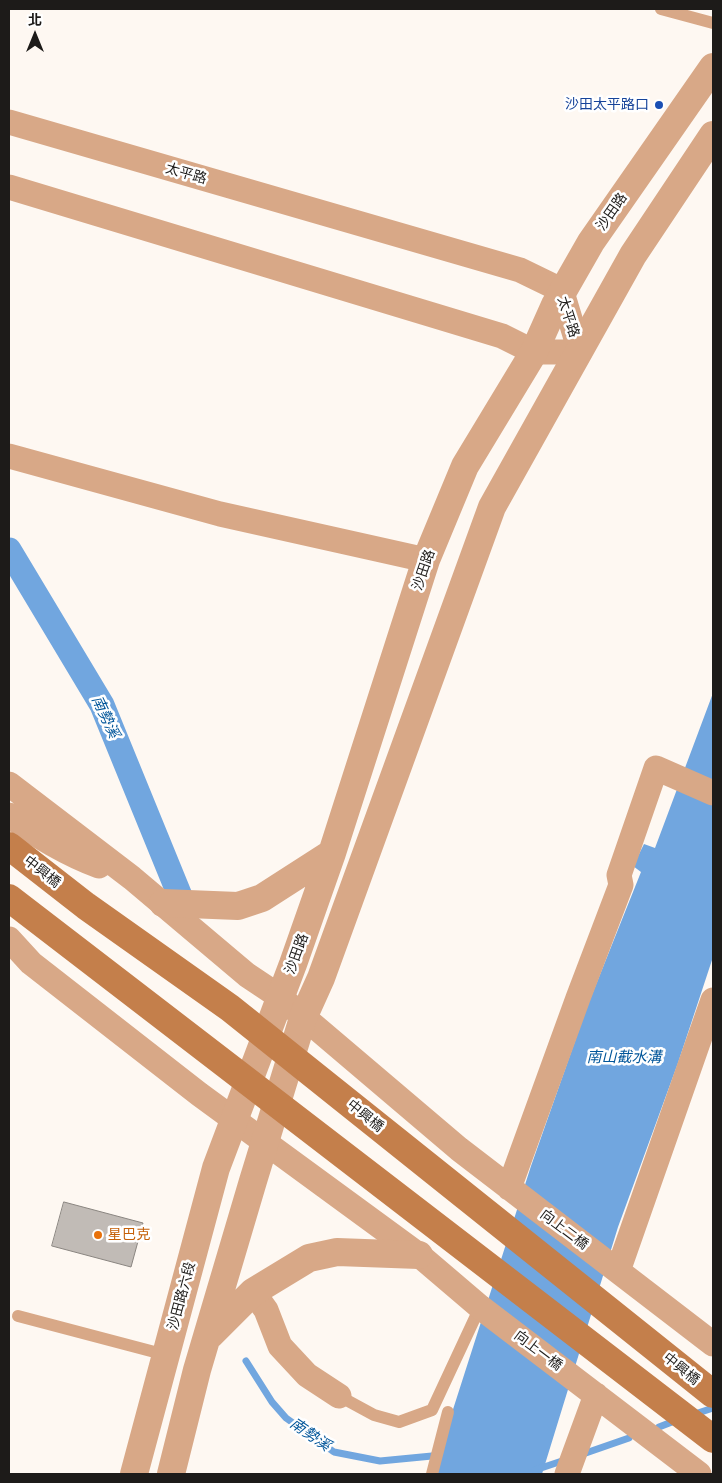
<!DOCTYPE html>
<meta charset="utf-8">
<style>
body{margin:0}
#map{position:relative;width:722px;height:1483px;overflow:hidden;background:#fef8f2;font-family:"Open Sans","Noto Sans TC",sans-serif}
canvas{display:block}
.frame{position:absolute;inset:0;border:10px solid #1d1b19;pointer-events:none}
.north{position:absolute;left:10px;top:10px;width:50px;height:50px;-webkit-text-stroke:4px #fff;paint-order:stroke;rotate:0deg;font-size:14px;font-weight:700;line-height:20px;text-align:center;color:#1d1b19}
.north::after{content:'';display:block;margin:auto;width:18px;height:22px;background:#1d1b19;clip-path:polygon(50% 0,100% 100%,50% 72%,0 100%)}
</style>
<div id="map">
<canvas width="722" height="1483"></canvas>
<div class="frame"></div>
<div class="north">北</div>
</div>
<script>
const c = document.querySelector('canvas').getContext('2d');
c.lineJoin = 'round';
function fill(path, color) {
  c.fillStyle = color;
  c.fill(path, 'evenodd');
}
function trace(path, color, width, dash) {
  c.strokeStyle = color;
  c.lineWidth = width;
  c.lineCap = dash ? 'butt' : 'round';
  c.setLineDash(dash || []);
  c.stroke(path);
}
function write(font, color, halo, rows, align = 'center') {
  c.font = font + ' "Open Sans","Noto Sans TC",sans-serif';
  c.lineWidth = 5;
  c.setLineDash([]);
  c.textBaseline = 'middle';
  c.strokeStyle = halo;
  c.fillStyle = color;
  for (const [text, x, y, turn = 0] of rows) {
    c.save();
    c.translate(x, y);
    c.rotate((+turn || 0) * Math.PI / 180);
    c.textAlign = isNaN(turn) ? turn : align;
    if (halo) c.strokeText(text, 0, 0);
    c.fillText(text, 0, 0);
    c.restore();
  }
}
const water = new Path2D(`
 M713 693V957L678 1063 618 1227 542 1474H436L448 1425 531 1166 587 1007 641 872 633 866 644 844 655 848Z`);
const stream = new Path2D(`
 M246 1361 272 1402 286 1418 334 1452 380 1461 432 1456
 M692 1415 713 1408
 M659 1427 677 1420
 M580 1455 629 1438
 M535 1470 565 1460`);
const canal = new Path2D(`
 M9 550 102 705 180 896`);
const building = new Path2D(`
 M64 1202 143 1223 131 1267 52 1246Z`);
const service = new Path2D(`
 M661 9 713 23
 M18 1316 166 1355
 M339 1396 374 1415 399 1422 432 1410 480 1307
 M432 1474 448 1412`);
const minor = new Path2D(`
 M9 122 520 270 555 287 562 292 580 352H534L502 336 9 187
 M9 456 220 514 426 560
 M9 784 132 878 247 975 280 997 459 1149 713 1344
 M9 815C34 835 69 855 99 866
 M9 939 31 963 199 1094 419 1255 480 1307 699 1474
 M509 1188 578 998 621 885 619 875 656 768 713 793
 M618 1271 713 1000
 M253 1292 266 1310 280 1346 307 1375 339 1396
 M567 1474 596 1395`);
const tertiary = new Path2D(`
 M163 903 238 906 262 898 332 853
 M210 1335 253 1292 309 1258 337 1252 419 1255
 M134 1474 216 1168 293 964 332 853 426 560 465 466 534 352 555 305 591 242 713 67
 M171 1474 197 1370 253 1181 303 1018 321 978 492 507 633 255 713 135`);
const secondary = new Path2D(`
 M9 846 86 906 230 1008 713 1394
 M9 898 713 1439`);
const markers = [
 [659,105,5,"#1a4fb4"],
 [98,1235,5,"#e8710a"]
];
const transitNames = [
 ["沙田太平路口",649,105]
];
const streetNames = [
 ["太平路",186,174,16],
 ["沙田路",612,212,-55],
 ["太平路",568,317,72],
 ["沙田路",424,570,-71],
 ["中興橋",42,872,38],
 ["沙田路",297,954,-70],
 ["中興橋",365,1116,39],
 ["向上二橋",564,1230,37],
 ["沙田路六段",182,1296,-75],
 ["向上一橋",538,1351,37],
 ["中興橋",681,1369,39]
];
const foodNames = [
 ["星巴克",108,1235]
];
const waterNames = [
 ["南勢溪",105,717,65],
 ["南山截水溝",624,1058],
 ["南勢溪",310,1435,35]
];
fill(water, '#71a6df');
trace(stream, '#71a6df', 7);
trace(canal, '#71a6df', 25);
fill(building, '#c1bbb6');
trace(building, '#8a8580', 1);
trace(service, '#d8a887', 12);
trace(minor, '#d8a887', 25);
trace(tertiary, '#d8a887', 28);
trace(secondary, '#c47f4b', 28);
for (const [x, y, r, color] of markers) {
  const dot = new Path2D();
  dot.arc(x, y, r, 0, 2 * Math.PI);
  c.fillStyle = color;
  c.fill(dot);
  trace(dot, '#fff', 2);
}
write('14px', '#164399', '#fff', transitNames, 'right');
write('14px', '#1d1b19', '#fff', streetNames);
write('14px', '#c56008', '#fff', foodNames, 'left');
write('italic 15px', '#02569a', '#fff', waterNames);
</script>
